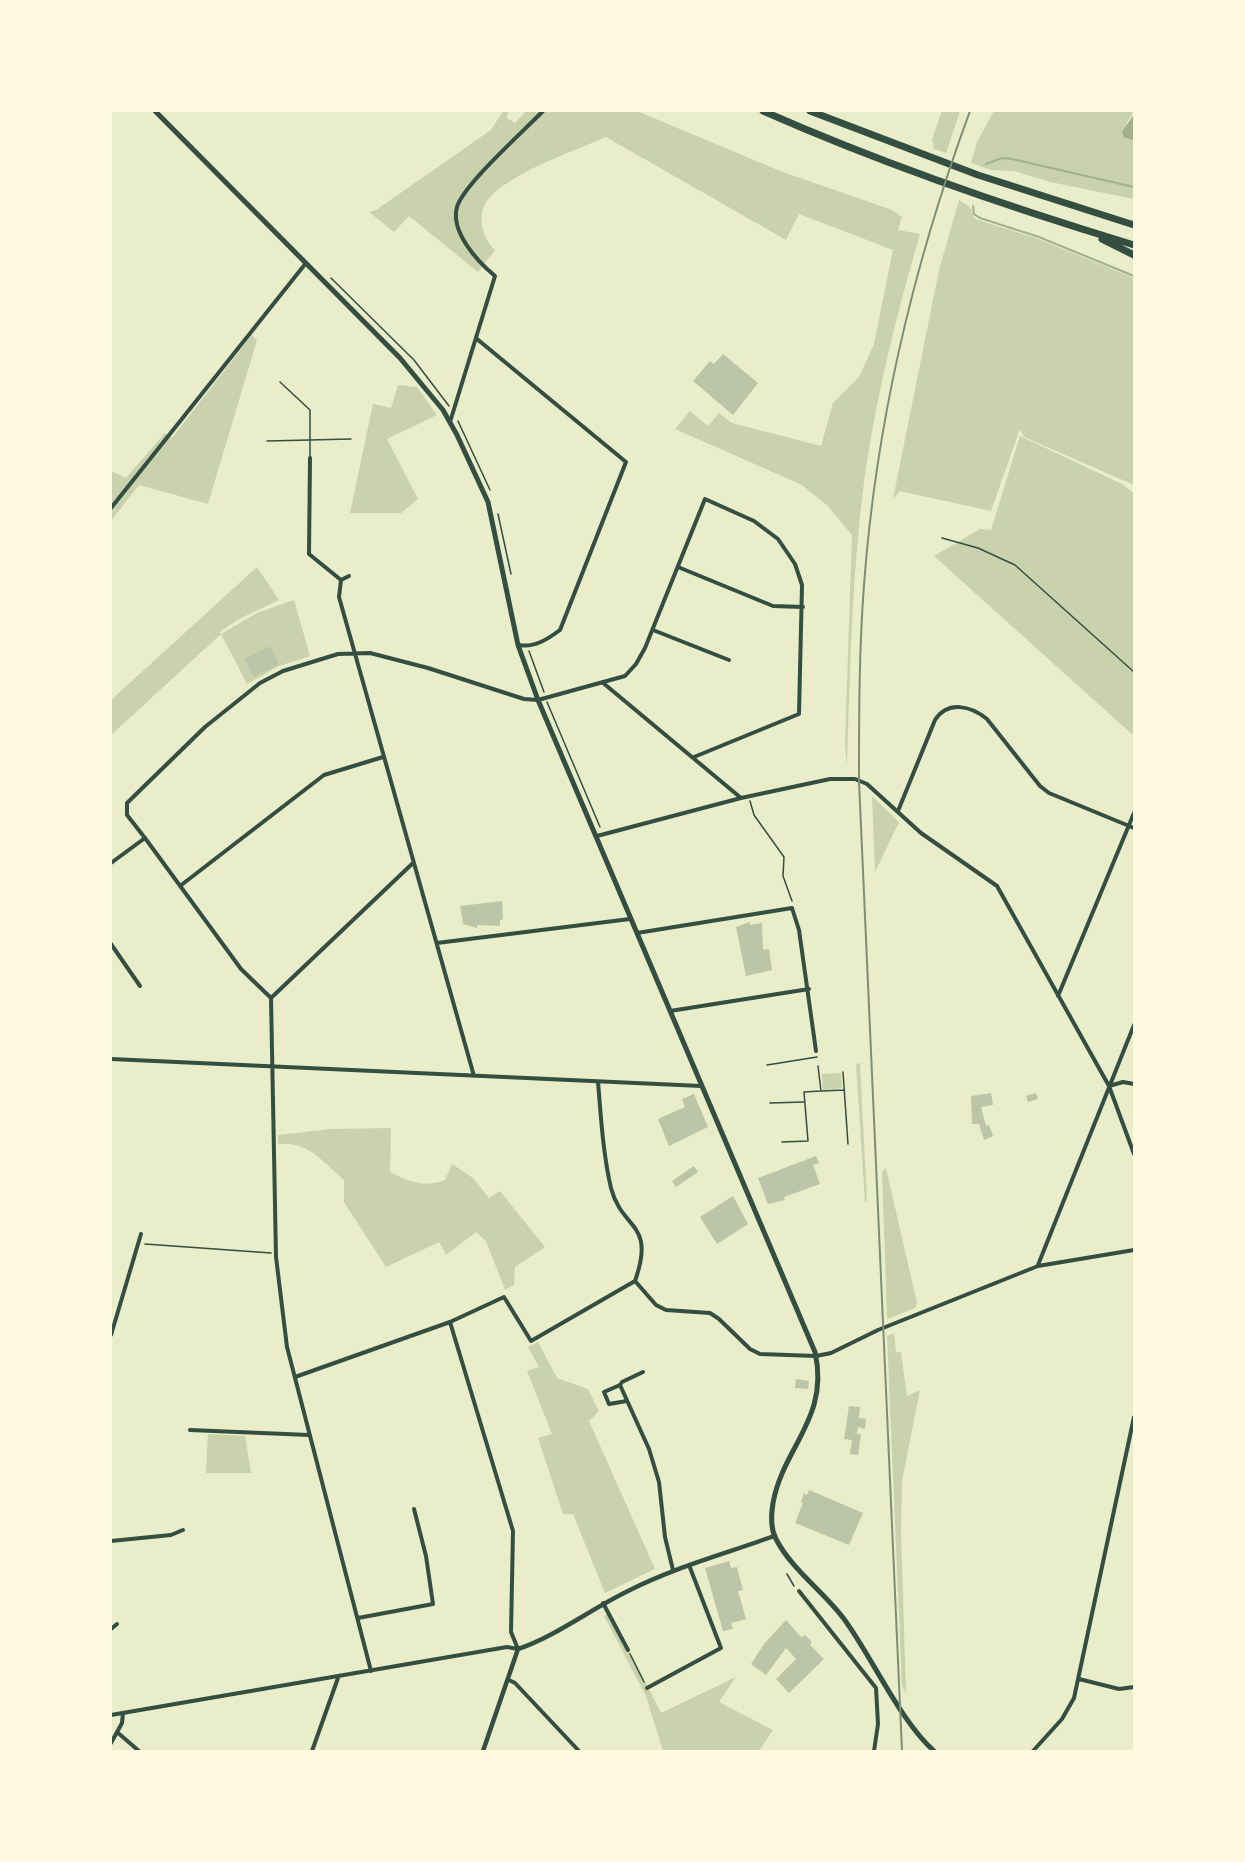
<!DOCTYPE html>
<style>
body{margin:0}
#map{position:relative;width:1245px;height:1862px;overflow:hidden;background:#e9edc9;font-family:"Asap Condensed",sans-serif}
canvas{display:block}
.frame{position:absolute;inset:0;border:112px solid #fefae0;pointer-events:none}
</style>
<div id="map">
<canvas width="1245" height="1862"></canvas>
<div class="frame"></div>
</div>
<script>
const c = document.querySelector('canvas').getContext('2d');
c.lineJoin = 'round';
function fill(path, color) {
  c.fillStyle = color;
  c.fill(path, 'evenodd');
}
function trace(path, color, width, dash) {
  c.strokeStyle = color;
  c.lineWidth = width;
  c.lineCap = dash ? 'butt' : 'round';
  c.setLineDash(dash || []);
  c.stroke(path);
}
const green = new Path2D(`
 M503 111H508L507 118 515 123 526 111H637L780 171 892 210 902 217 898 230 920 234C897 313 877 393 865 474 852 571 850 668 847 766L845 743 852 535 828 506 802 485 675 429 690 411 708 426 719 413 732 423 821 446 833 403 859 377 874 344 893 250 799 214 786 240 606 137C570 153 519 169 491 196 475 211 481 237 495 250L478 272 409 216 394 232 369 212 376 210 491 130Z
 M942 111H960L946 153 934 149 932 139Z
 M994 111H1134L1127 122 1132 140H1134V199L1050 182 1014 171 991 170 971 163 977 142Z
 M959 200 970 207 975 219 1036 238 1134 278V485L1024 437 1020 429 991 511 900 491 893 499 939 270Z
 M252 335 257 340 208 504 139 485 111 521V471L126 478 165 433 172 438Z
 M398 385 417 387 437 415 387 439 418 499 401 513H350L373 404 391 408Z
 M1020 436 1122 484 1134 493V736L934 556 980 529 991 530Z
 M257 567 279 600 237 620 220 632 221 634 257 613 294 600 310 656 279 666 247 684 221 634 111 735V700Z
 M872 796 899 822 875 872Z
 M860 1063 867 1201 865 1202 856 1064Z
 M841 1073 842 1088 823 1090 822 1074Z
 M391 1128 390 1172C410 1182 424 1188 445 1180L452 1164 473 1178 489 1198 500 1191 545 1247 515 1267 514 1285 505 1290 486 1241 476 1232 446 1255 439 1242 386 1267 344 1202V1180C321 1161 310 1142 278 1144V1135L331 1129Z
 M886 1168 917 1303 915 1308 887 1319 882 1172Z
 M894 1333 896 1352H901L907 1396 920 1390 902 1481 901 1530 906 1693 902 1686 887 1336Z
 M538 1342 557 1378 588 1389 599 1411 589 1421 655 1569 605 1593 573 1514H563L538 1438 552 1434 527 1371 539 1367 528 1347Z
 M208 1434 245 1436 251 1473H206Z
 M611 1613 661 1713 736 1677 719 1702 773 1730 759 1751H663L646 1696 604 1616Z`);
const water = new Path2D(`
 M1134 114V140H1132L1124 137 1122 132Z`);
const stream = new Path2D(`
 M986 164 1002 158 1012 159 1134 187
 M973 206 974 214 980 218 1039 237 1134 276`);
const building = new Path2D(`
 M723 354 758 383 733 415 693 381 710 361 714 364Z
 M270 646 279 664 254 677 244 659Z
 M502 901 503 919 500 920V926L477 925V928L463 924 460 906Z
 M750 922V925L762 923 763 950 769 949 772 970 746 976 736 927Z
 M991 1093 993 1105 981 1107 986 1126 989 1125 993 1136 984 1140 979 1124H972L971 1096Z
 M1036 1093 1038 1099 1028 1102 1026 1096Z
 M694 1094 708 1127 669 1146 658 1119 685 1107 682 1099Z
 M816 1156 819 1163 813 1165 820 1184 784 1197 785 1200 768 1204 758 1178Z
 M694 1166 698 1172 676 1187 672 1181Z
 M733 1196 748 1224 717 1244 700 1217Z
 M796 1379 809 1381 808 1389 795 1388Z
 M849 1406 860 1407 859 1418 866 1419 865 1429 858 1427 857 1434H861L858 1455 850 1454 852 1440 844 1439Z
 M809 1490 863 1513 849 1545 795 1523 803 1503 801 1502 804 1493 807 1495Z
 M729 1561 731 1568 737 1567 743 1590 738 1591 746 1619 731 1623 733 1629 723 1631 705 1568Z
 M786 1620 801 1637 805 1635 812 1642 810 1645 824 1659 789 1693 776 1679 796 1659 786 1648 766 1675 751 1664 764 1644Z`);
const path = new Path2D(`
 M331 278 414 360 449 406
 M458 421 490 490
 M498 514 511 574
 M942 538 978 548 1015 565 1134 672
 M529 651 544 692
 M547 702 600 827
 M750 801 754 815 784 857 783 876 792 901
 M145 1244 271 1253
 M787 1574 794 1586
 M630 1654 644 1682`);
const service = new Path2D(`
 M280 382 310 410V457
 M267 441 351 439
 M767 1065 817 1057
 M843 1072 848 1144
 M822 1091 844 1090
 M770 1103 804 1102
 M782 1142 808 1141 804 1092 821 1091 818 1066`);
const minor = new Path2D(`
 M477 339 626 462 560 630C548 639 534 648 519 645
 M450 422 495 276C478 262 450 232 457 207 464 184 524 131 543 111
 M310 458 309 554 341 580 339 597 474 1076
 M111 508 306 263
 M678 567 773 606 803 607
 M341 580 349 576
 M653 630 729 660
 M602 682 741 798
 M898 811 935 720C948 700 971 706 987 719L1040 786 1049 793 1134 828
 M597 836 741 798 830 779H855L867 784 921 833 997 886 1109 1086 1134 1154
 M145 838 241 969 271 998
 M111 863 145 838 127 815V803L205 727 260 683 283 671 338 654 370 653 428 668 524 699 538 700 625 676 636 664 645 648 705 499 754 521 778 539 795 564 802 585 799 714 694 757
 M180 886 324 775 383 757
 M637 933 792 908 799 930 816 1051
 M437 943 630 919
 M111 944 140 986
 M1058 996 1134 813
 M670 1011 809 989
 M111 1059 701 1086
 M598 1082C601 1117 603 1154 611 1188 622 1231 656 1221 635 1281
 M1109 1086 1123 1082 1134 1084
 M1038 1265 1134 1025
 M635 1281 656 1305 666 1310 710 1313 719 1319 750 1349 760 1354 816 1356 831 1353 878 1330 1038 1266 1134 1250
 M111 1335 141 1234
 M295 1377 450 1322 504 1297 531 1341 635 1281
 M620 1385 622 1382 643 1372
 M627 1401 609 1404 604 1392 620 1385 649 1449 659 1482 665 1537 673 1570
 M190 1430 309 1435
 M111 1541 171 1535 183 1530
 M799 1591 876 1688 878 1724 874 1751
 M603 1603 628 1650
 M358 1618 433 1604 426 1556 414 1509
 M111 1629 117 1624
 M371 1671 287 1347 276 1257 271 998 413 863
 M1079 1679 1119 1689 1134 1687
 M509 1680 515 1683 579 1751
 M647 1688 721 1648 689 1565
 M111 1715 507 1647 518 1649 511 1632 513 1531 450 1322
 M117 1732 139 1751
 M111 1743 122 1723 123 1713
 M312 1751 338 1678
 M1033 1751 1062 1719 1074 1698 1134 1417`);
const tertiary = new Path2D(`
 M483 1751 518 1649C556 1636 591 1609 628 1591 675 1567 725 1554 774 1536`);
const secondary = new Path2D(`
 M155 111 400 358 443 410 457 435 488 502 518 645 538 700 815 1352C830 1418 783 1447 773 1503 771 1515 770 1528 776 1539 792 1570 823 1591 844 1619 872 1657 900 1721 934 1751`);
const motorway = new Path2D(`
 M763 111C883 164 1008 207 1134 245
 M810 111 978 175 1134 225
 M1102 239 1134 255`);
const rail = new Path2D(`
 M902 1751 859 781C859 715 859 650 864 585 876 423 914 263 970 111`);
fill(green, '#cad2ad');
fill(water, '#a3b18a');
trace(stream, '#a3b18a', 2);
fill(building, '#bcc5a7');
trace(path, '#344e41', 1.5);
trace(service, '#344e41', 1.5);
trace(minor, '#344e41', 4);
trace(tertiary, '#344e41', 4.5);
trace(secondary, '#344e41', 5);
trace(motorway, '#344e41', 7);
trace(rail, '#7c8e77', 2);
</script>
